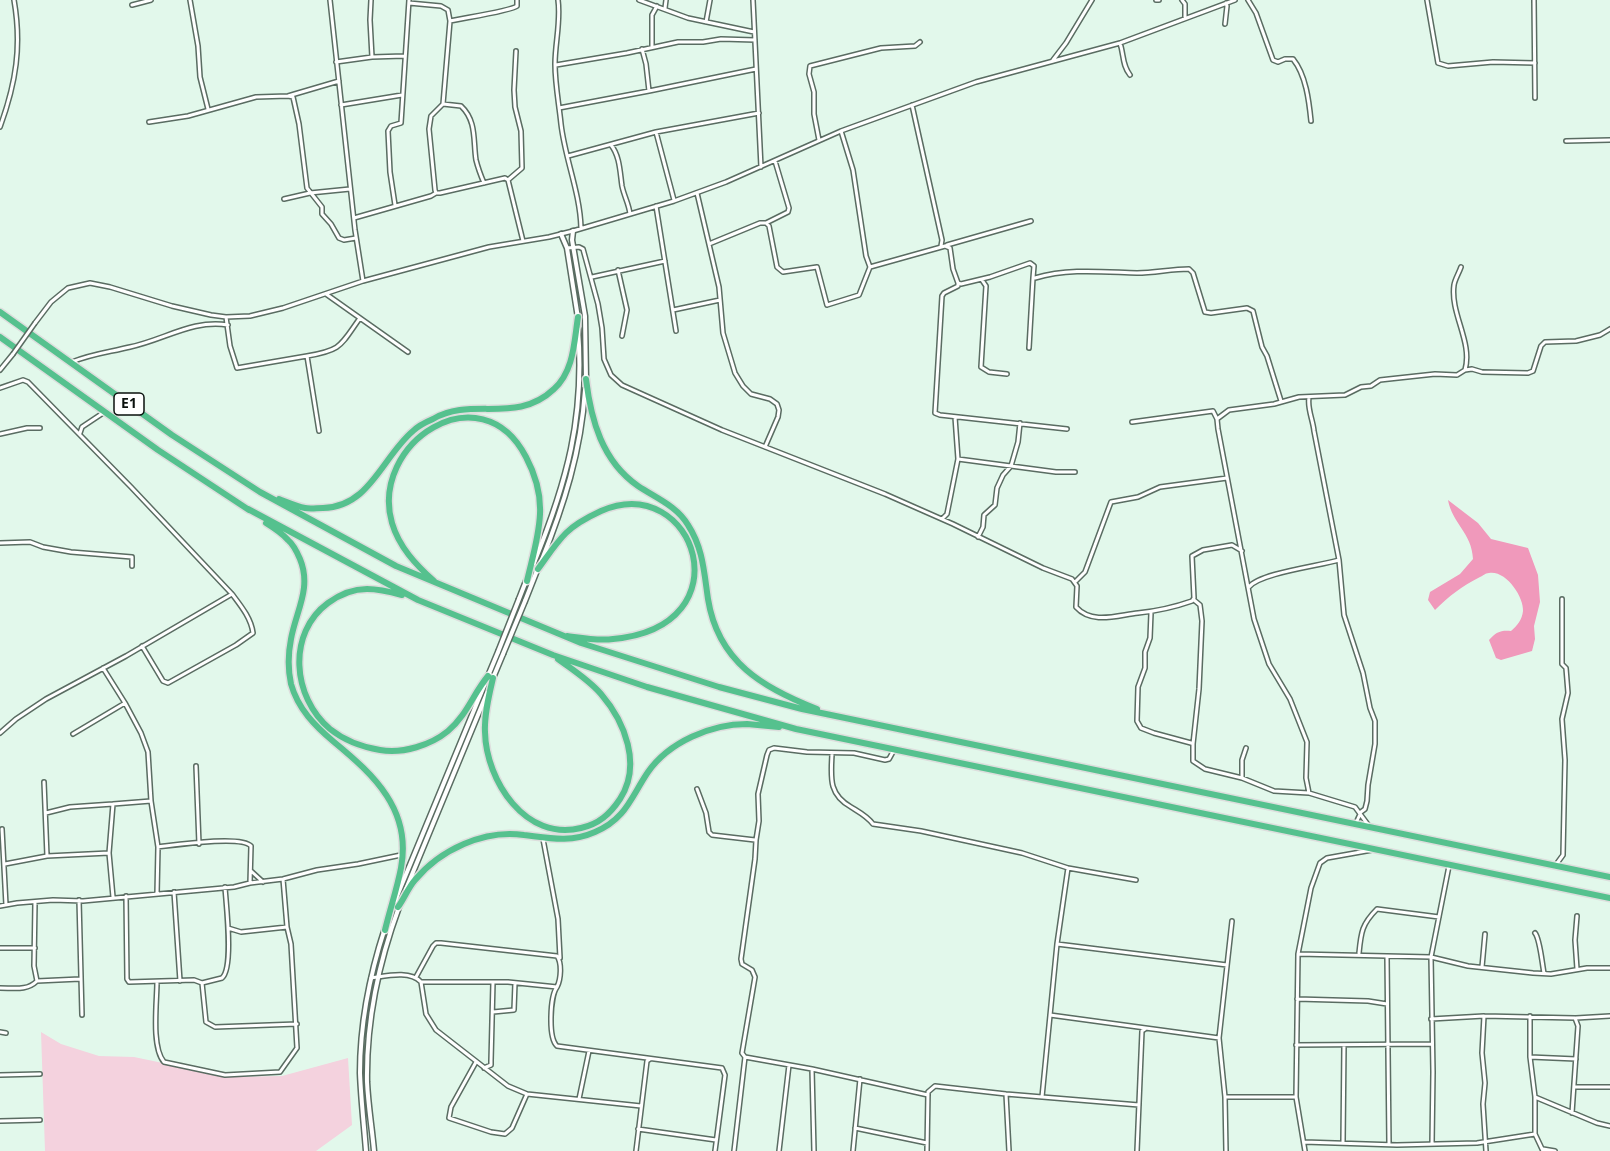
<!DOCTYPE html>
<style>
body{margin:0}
canvas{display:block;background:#e2f8eb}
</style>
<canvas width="1610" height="1151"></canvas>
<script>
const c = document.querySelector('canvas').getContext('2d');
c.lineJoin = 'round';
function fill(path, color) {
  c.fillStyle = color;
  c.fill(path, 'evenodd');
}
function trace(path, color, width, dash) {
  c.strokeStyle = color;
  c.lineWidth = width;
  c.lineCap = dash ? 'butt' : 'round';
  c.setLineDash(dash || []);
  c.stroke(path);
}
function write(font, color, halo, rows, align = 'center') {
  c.font = font + ' "Noto Sans",sans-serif';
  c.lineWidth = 6;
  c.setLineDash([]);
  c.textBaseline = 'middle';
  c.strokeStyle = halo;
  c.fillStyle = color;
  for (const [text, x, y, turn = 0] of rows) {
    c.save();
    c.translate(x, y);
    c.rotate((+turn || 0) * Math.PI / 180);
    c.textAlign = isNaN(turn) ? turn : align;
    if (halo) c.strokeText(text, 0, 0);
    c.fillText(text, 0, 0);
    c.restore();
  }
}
const green = new Path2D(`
 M41 1032 61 1044 99 1056 134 1057 230 1077 282 1076 348 1058 352 1125 316 1151H45Z`);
const water = new Path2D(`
 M1448 500 1478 523 1491 539 1528 548 1538 575 1540 602 1534 626 1535 639 1532 651 1501 660 1496 658 1489 640C1496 632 1501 630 1511 631 1517 626 1522 620 1523 611 1524 597 1506 570 1489 573 1485 573 1483 576 1480 577 1462 586 1449 596 1435 610L1428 600 1430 592 1460 574 1473 559C1472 533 1452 523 1448 500Z`);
const minor = new Path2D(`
 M190 0 198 46 200 77 208 109
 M330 0 355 230 363 281
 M371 0 370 20 372 57
 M558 0C561 21 555 43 555 64 555 84 559 104 561 124 565 159 580 192 581 228
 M639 0 688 18 754 32
 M753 0 761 167
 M1156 0H1159
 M1182 0 1185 4V17
 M1248 0 1256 13 1273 60 1278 62 1285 59H1293C1306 75 1309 101 1311 121
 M1427 0 1438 63 1448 66 1493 62 1535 63
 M1534 0 1535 98
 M409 3 441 6 448 10 450 21 443 104 431 116 429 129 435 190 436 193H440L505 178 508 180 523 241
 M132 5 151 0
 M665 8 666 0
 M450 21C463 18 511 11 517 6V0
 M706 22 710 0
 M1225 24 1227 6 1226 3
 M1120 43C1124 55 1122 65 1130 75
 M652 47V15L657 6
 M1053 60 1066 43 1092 0
 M336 62 372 57 404 56
 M556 65 627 53 678 42H703L721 39 755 40
 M649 91 756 69
 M288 96 293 97 299 124 307 188 322 207V214L331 224 339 238 344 240 356 238
 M443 104 461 106C477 121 473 141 476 160 478 168 481 176 484 183
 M341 105 402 95
 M912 105 942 240 941 246
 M559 108 649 91 646 64 642 49
 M149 122 188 116 256 97 288 96 339 81
 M0 127C16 83 22 46 14 0
 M841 131 853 170 866 256 870 267 945 246 950 248 953 269 958 283 961 284 990 277 1030 263 1034 266 1033 278H1035C1069 268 1103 272 1137 273 1155 273 1171 269 1189 269L1193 273 1205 312 1211 313 1247 308 1253 311 1262 347 1267 356 1281 401
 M656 132 674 200
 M819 140 814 114V92L809 74 810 66 881 48 915 46 920 42
 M1566 141 1610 140
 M611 145C620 156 620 173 622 186 624 196 629 204 630 214
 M568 156 656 132 759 113
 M508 180 522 168 521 131 515 107 514 90 516 51
 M697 193 719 287 723 333 735 373 743 386 751 394 770 399 777 404 779 410 778 417 765 447
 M284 199 310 193 350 189
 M395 205 390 172 388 131 391 126 401 123 409 0
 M656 206 676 331
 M354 218 431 196 436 193
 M766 223 788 212 789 208 775 161
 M709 244 760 223H766L769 226 777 267 783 272 817 267 827 305 859 295 870 267
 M947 245 1031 221
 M567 248 579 247 583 249 598 304 602 328 604 359 611 375 622 385 722 430 885 494 953 524 1043 568 1072 579 1077 586 1076 607C1092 625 1118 615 1138 613 1158 611 1172 608 1192 601L1194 598 1192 556 1203 550 1232 545 1242 551
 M1461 267C1459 273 1455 279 1454 285 1450 314 1473 342 1465 370
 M618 270 627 310 622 336
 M592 277 665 261
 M982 280 986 286 981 367 989 372 1007 374
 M958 283V286L944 293 942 296 935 413 940 415 1067 429
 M326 294 408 352
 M673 310 720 300
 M226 317 230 346 237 368 307 356
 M35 323 51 302 68 288 90 283 110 287 172 306 211 315 226 317 250 316 283 308 363 281 489 247 549 237 573 231 674 201 726 182 841 131 976 82 1120 43 1235 0
 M1029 348 1033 278
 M72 362C91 354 110 352 130 347 164 340 193 319 228 325
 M0 370 13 354
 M0 388 23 380 28 382 131 487 232 594 126 656 46 699 16 719 0 733
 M1132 422 1213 411 1217 419
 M319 431 307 356C342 350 340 346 360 318
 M80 433 82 427 103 413
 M0 434 27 428H40
 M958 459 1056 472H1075
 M942 519 947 514 958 459 955 417
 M978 537 983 527 984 515 995 505 997 488 1003 475 1011 466 1018 442 1020 423
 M0 543 30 542 43 547 71 552 132 557V566
 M1339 560 1344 615 1363 673 1370 708 1375 721V744L1368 785 1367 801 1365 809 1361 812 1356 823
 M1075 582 1085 572 1111 502 1138 497 1160 487 1227 478
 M1249 587C1260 573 1319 566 1339 560L1314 431C1313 420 1307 408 1309 398
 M1151 613 1150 638 1145 652V668L1138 687 1137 721 1141 728 1154 733 1191 743 1193 744V761L1205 769 1242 778 1274 791 1309 793
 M142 646 163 681 168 683 236 645 253 633C251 618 241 606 232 594
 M103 668 125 703 141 733 148 752 151 801 158 847 157 894
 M73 734 125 703
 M1193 744 1199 689 1202 621 1200 605 1194 600
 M832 754C831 777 828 794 851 807 859 812 867 816 873 824L921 831 1022 853 1068 868 1136 880
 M196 766 199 844
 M1242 778V760L1246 748
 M44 782 47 856
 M697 789 706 813 709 832 712 835 755 840
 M46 813 70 807 113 804
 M1369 826 1355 807 1309 793 1306 778 1307 742 1290 699 1269 664 1254 619 1218 429 1217 419 1229 410 1274 404 1299 397 1345 395 1361 387 1371 386 1380 380 1389 379 1435 374 1457 375 1465 370 1472 369 1482 372 1528 373 1533 371 1541 346 1545 342 1576 341 1600 335 1610 329
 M2 829 6 905
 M543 839 558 919 560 958
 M158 847C175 845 241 835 251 846L250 883
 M5 864 47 856 109 853
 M1555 866 1563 855 1565 760 1562 719 1568 693 1566 668 1562 664V599
 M251 871 263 882
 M174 892 180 981
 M126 896 127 979 129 982 194 980 202 983 222 978C234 968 226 904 225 887
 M113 897 109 853 113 804 151 801
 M79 900 82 1015
 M0 906 17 903 53 900 83 901 234 887 250 883 283 879 317 870 358 864 401 855
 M1577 916 1575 940 1577 969
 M228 928 241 932 287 927
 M1535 933C1540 939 1542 963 1544 973
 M1057 944 1227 965
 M0 948H35
 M1359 953C1361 932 1362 924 1377 909L1439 917
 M1298 954 1431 957 1468 966 1533 973 1551 974 1587 968H1610
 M1387 957 1389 1144
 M1482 967 1485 934
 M416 977 433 946 436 943H441L557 956C562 963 561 979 557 987
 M371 978C386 976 410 970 421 982H508L557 987C550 996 548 1038 557 1046L722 1068 725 1075 715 1151
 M37 981 80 979
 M157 982C157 1002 151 1047 164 1062L225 1075 280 1072 297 1048 291 944 287 927 283 879
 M421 982 426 1014 436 1030 508 1086 527 1094 641 1106
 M202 983 206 1022 215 1027 297 1024
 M0 988C14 988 27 991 37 981L34 966 35 903
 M1297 999 1368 1001 1387 1004
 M493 1012 514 1010 515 983
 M1050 1015 1219 1038
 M1484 1016 1482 1053 1485 1083 1483 1104 1486 1151
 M1530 1016V1057L1535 1097V1134L1543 1151
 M1576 1018 1610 1016
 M1431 1019 1484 1016 1575 1018 1578 1026 1572 1113
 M0 1032 6 1033
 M1296 1045 1432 1044
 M745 1057 812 1069 928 1095
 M1530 1057 1576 1059
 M476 1062 451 1107 449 1118 491 1132 505 1134 512 1128 527 1094
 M484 1068 491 1065V1061L493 982
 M812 1069 814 1151
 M0 1075 40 1074
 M1574 1087H1610
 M1006 1094 1009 1151
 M1042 1097 1057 944 1068 868
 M1225 1097H1296
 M1535 1097 1597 1123 1610 1126
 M579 1099 589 1051
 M0 1121 40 1120
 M855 1128 927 1143
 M638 1129 716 1140
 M1304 1142 1397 1145 1477 1143 1535 1134
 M1343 1142 1344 1045
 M1432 1144 1433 1072 1431 957 1449 866
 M1543 1149 1555 1151
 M636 1151 647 1061 650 1059
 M734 1151 745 1057 742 1053 755 977 752 970 742 964 741 959 755 859 756 840 759 821 758 794 767 755 769 750 774 748 807 752 854 753 885 760 889 759 894 750
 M779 1151 789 1065
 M853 1151 860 1079
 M927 1151 928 1092 935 1086 1006 1094 1139 1105
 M1137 1151 1142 1031 1145 1029
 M1226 1151 1225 1097 1219 1038 1232 921
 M1305 1151 1296 1097 1298 954 1311 888 1320 863 1327 858 1372 850`);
const tertiary = new Path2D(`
 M573 231 572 240 585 316 586 379
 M561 234 567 248 578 318
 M541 562C564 505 581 451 585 390
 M534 563C567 482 585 417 578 329
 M519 599 526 581
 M525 601 538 568
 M488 676 498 652
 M493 678 503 654
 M406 889 487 693
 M395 901 484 686
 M366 1151C364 1125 361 1099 360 1073 360 1024 370 974 385 928
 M374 1151C372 1128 368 1105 367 1082 366 1022 378 964 399 907`);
const motorway = new Path2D(`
 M0 312 172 435 260 492 396 566 581 643 719 687 802 709 1610 877
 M0 337 158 450 249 510
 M586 379C591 420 602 461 638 486 656 498 677 506 688 525 703 548 704 572 708 599 718 662 763 688 817 709
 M279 499C287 502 296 506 305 508 310 509 317 508 323 508 370 507 382 457 413 431 418 426 426 422 433 419 472 396 516 425 554 389 574 371 574 342 578 317
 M248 509 418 600 553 655 647 687 796 729 1610 898
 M266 523C274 528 282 533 288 540 294 545 297 552 300 559 312 588 296 611 291 639 288 654 288 670 291 684 298 709 315 726 334 742 374 775 412 810 401 868 397 889 390 909 385 930
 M538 569C547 557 555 544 566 533 576 523 588 517 601 511 695 470 748 627 613 639 598 641 582 638 567 636
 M434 581C416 565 399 547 392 523 369 443 481 370 526 457 535 474 541 494 540 514 539 537 532 559 527 581
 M402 595C391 592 379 589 367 589 353 589 339 595 328 603 287 633 292 697 330 729 345 741 362 747 380 750 403 754 431 745 448 731 467 715 473 694 488 676
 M493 678C489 695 484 715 485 732 486 781 526 842 581 828 599 824 610 814 620 799 642 765 625 722 601 694 589 680 573 670 558 659
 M398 907C404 899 408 888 415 880 440 850 484 829 524 835 549 838 570 843 595 832 626 819 631 797 648 772 669 742 711 724 747 724 758 725 768 726 779 727`);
const minorBridge = new Path2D(`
 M13 354 35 323`);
const tertiaryBridge = new Path2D(`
 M498 652 519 599
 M503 654 525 601`);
const shields = [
 [129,404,30]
];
const shieldNames = [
 ["E1",129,404]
];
fill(green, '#f4d2de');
fill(water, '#f099bb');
trace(minor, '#5a6c62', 6);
trace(tertiary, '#5a6c62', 7);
trace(motorway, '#dddedd', 9);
trace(minor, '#fff', 3);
trace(tertiary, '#fff', 4);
trace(motorway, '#55c18e', 6);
trace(minorBridge, '#5a6c62', 6, []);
trace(tertiaryBridge, '#5a6c62', 7, []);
trace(minorBridge, '#fff', 3);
trace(tertiaryBridge, '#fff', 4);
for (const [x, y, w] of shields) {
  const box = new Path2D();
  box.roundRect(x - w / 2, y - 11, w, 22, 4.5);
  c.fillStyle = '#fff';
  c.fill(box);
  trace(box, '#0a110d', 1.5);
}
write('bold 14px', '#0a110d', null, shieldNames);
</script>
